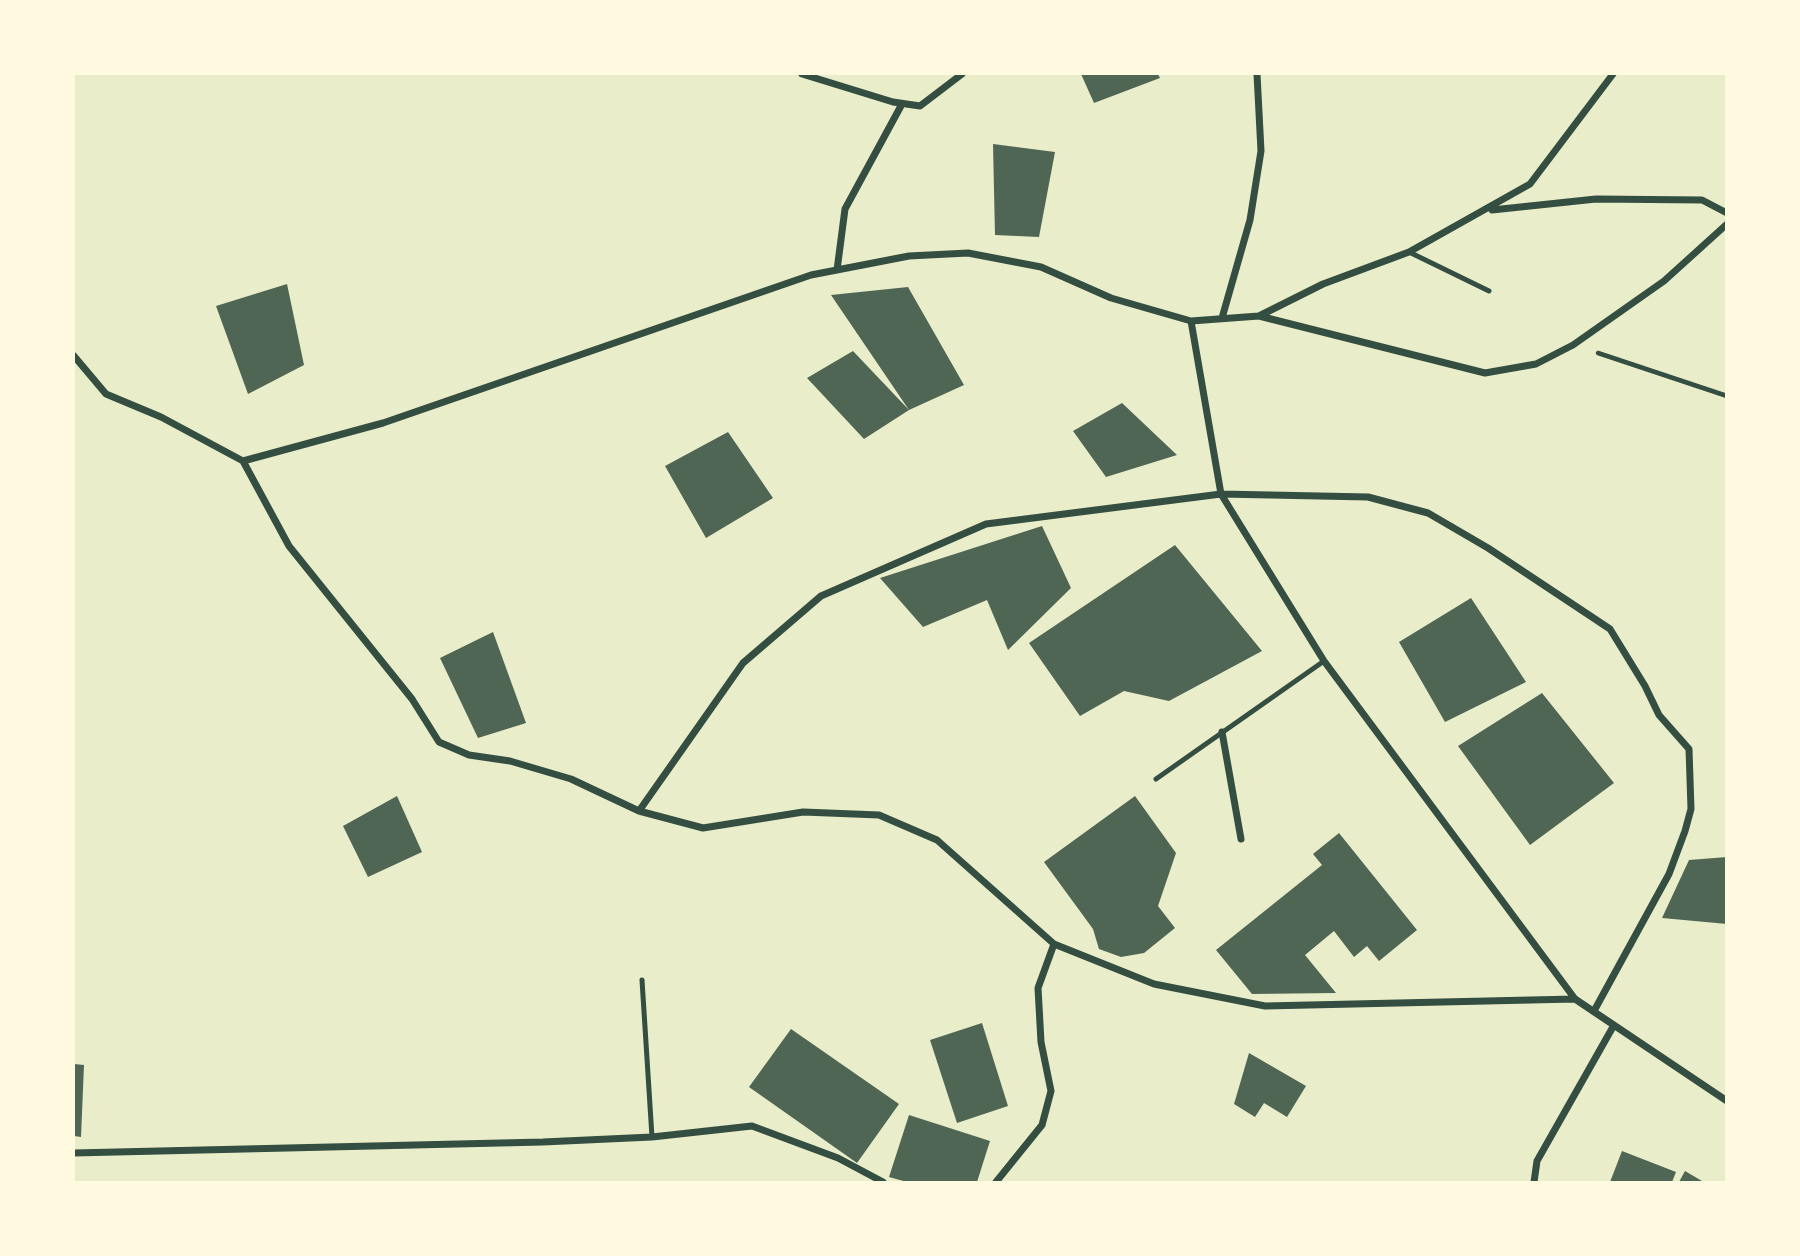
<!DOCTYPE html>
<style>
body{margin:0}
#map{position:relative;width:1800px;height:1256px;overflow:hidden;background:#e9edc9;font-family:"Asap Condensed",sans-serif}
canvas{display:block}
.frame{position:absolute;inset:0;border:75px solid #fefae0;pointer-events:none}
</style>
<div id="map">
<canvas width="1800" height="1256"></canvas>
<div class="frame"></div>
</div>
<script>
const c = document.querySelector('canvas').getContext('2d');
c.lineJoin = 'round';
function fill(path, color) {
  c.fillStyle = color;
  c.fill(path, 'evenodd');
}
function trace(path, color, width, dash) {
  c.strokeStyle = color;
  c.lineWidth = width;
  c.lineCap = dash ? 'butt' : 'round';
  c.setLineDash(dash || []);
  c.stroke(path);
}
const building = new Path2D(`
 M1081 74H1158L1160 78 1094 103Z
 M993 144 1055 152 1039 237 995 235Z
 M287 284 304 365 248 394 216 306Z
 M908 287 964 385 909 410 864 439 807 378 853 351 909 410 831 295Z
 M1122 403 1177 455 1106 477 1073 431Z
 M728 432 773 498 706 538 665 466Z
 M1042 526 1071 588 1008 650 987 600 923 627 880 578Z
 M1175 545 1262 651 1169 701 1124 691 1080 716 1029 643Z
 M1471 598 1526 682 1445 722 1399 642Z
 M493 632 526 723 478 738 440 658Z
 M1542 693 1614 783 1530 845 1458 746Z
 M397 796 422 852 368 877 343 826Z
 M1135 796 1176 853 1158 906 1175 928 1144 953 1121 957 1099 949 1093 929 1044 862Z
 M1339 833 1417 930 1379 961 1367 946 1354 957 1334 931 1305 955 1336 993 1252 994 1216 950 1322 865 1313 854Z
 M1727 857V924L1662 918 1689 860Z
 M982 1023 1008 1106 957 1123 930 1040Z
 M791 1029 899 1104 857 1163 749 1087Z
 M1249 1053 1306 1086 1287 1117 1264 1103 1255 1117 1234 1104Z
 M74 1064 84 1065 81 1137 74 1136Z
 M909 1115 990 1141 977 1182H907L889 1177Z
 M1622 1151 1676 1172 1672 1182H1610Z
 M1685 1171 1702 1181 1701 1182H1679Z`);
const path = new Path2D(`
 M1598 353 1727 396`);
const service = new Path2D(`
 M1409 252 1489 291
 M1156 779 1324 661
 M642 980 652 1137`);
const minor = new Path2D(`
 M802 74 893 102 920 106 962 74
 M1492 210 1596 199 1702 200 1727 213
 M837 270 845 209 902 104
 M1259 316 1323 284 1409 252 1530 184 1613 74
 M1222 318 1250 220 1261 151 1257 74
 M1191 321 1221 494 1324 661 1575 999 1727 1101
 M74 356 106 394 161 417 243 461 289 546 412 699 439 742 469 755 510 761 571 779 639 811 703 828 803 812 879 815 937 840 1054 944 1154 984 1265 1006 1575 999
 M243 461 383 423 811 275 909 256 968 253 1041 267 1111 298 1191 321 1259 316 1485 373 1536 364 1573 345 1664 281 1727 224
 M1222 732 1241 839
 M639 811 743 663 821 596 986 524 1221 494 1368 497 1428 513 1488 548 1610 629 1645 686 1659 715 1689 749 1691 809 1685 831 1669 874 1594 1011
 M74 1153 543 1142 652 1137 752 1126 838 1158 883 1182
 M996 1182 1042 1125 1051 1091 1041 1042 1038 988 1054 944
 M1534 1182 1537 1161 1614 1025`);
fill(building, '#4f6655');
trace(path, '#344e41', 4.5);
trace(service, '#344e41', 5);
trace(minor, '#344e41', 7);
</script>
